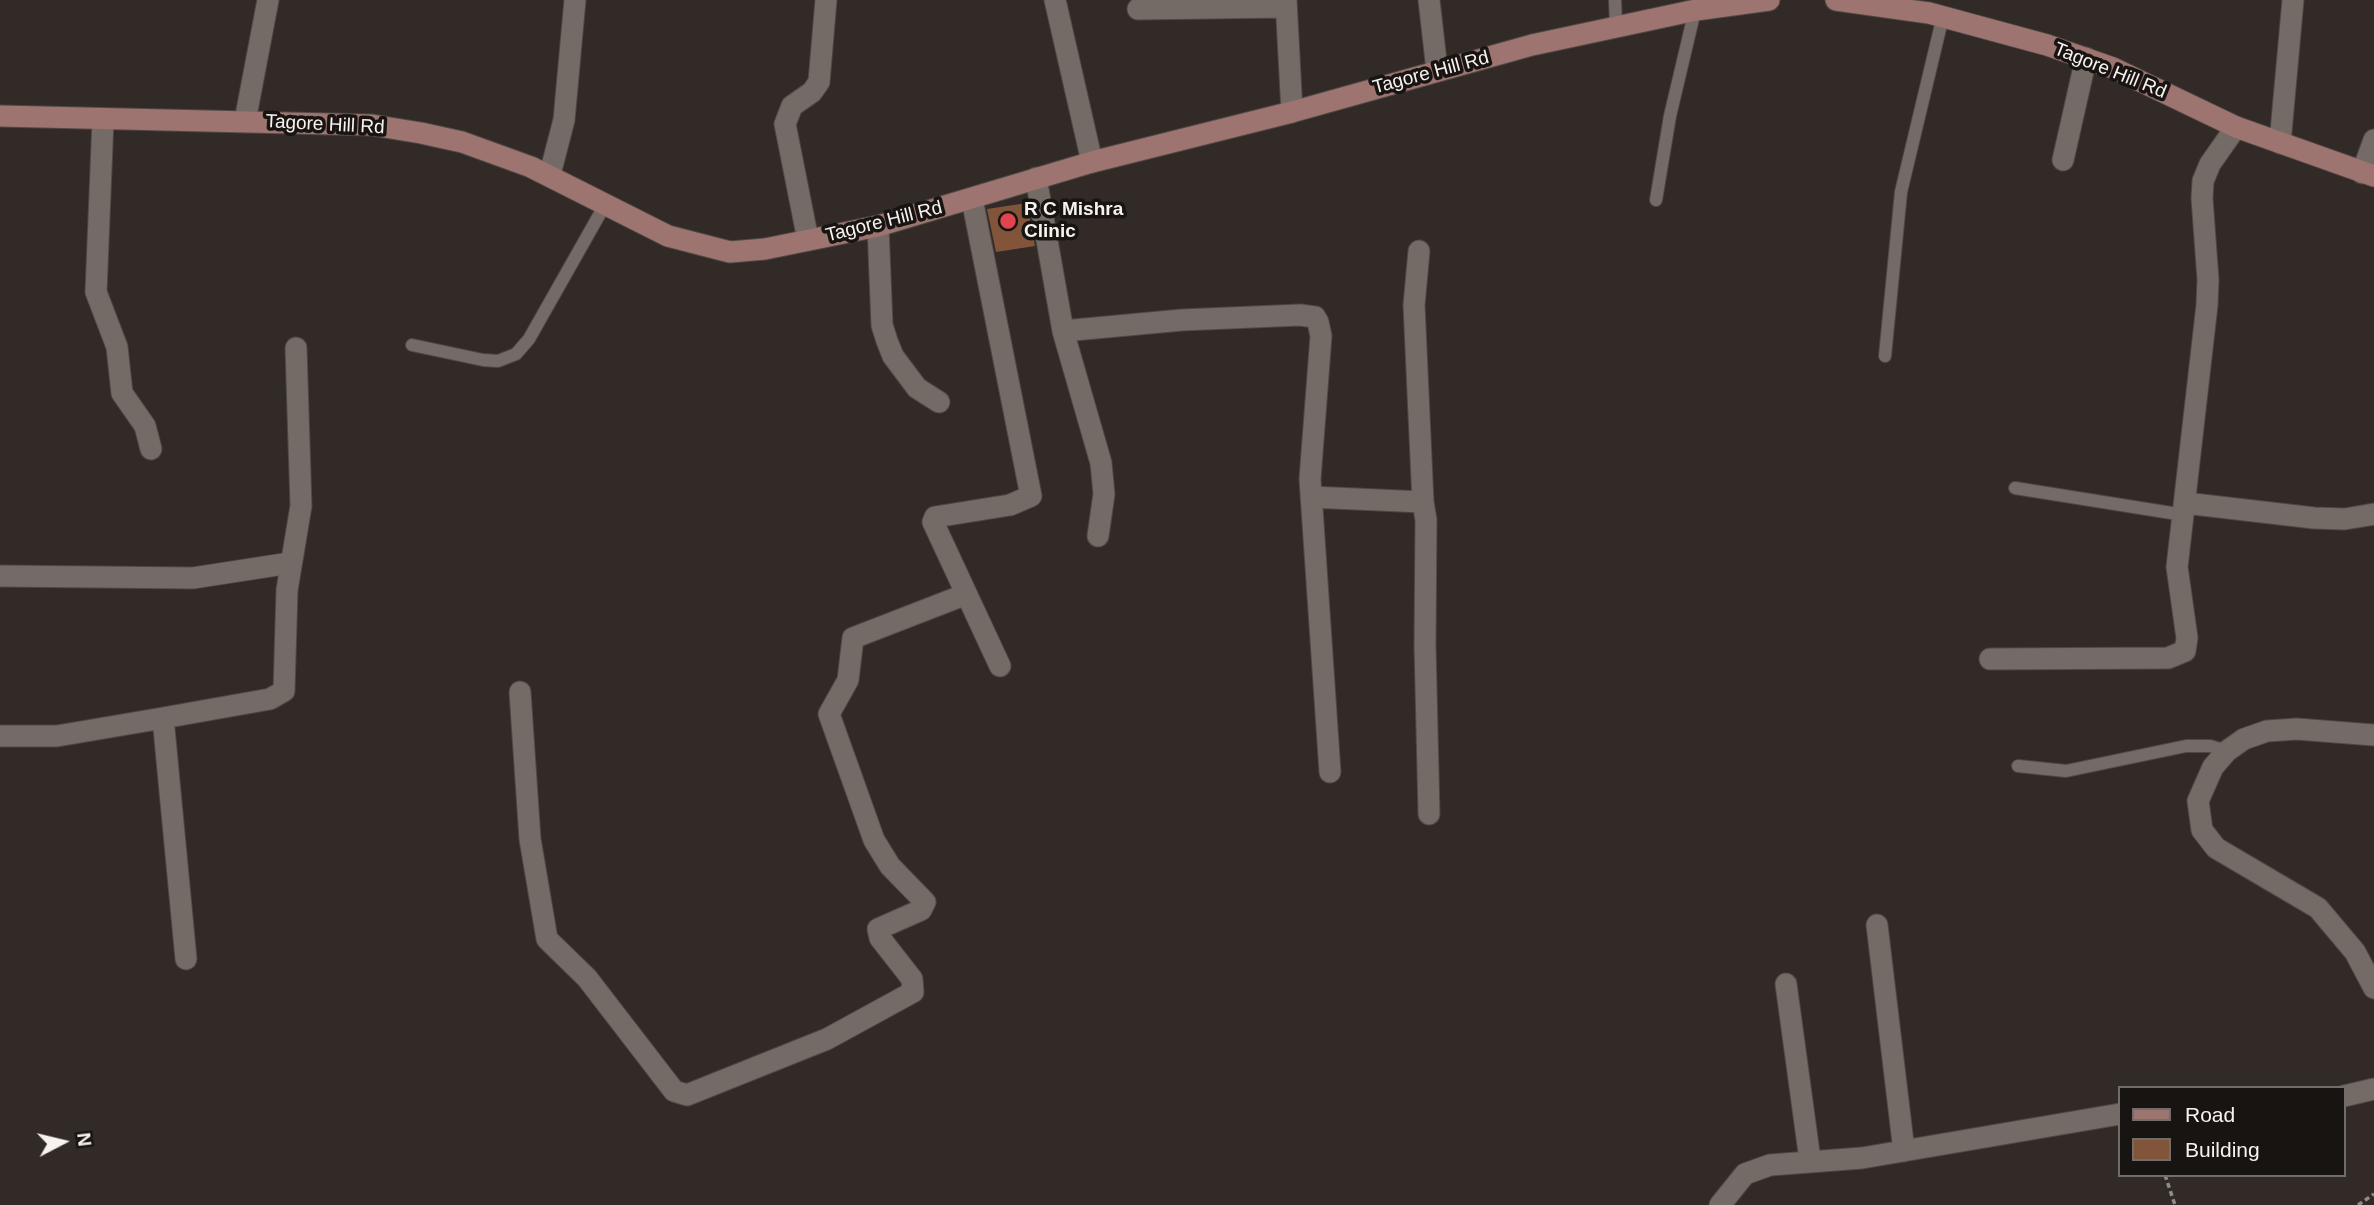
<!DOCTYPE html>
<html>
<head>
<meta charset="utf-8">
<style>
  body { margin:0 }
  #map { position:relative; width:2374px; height:1205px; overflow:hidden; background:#322a26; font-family:Arial,sans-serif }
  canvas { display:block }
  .legend { position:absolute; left:2118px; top:1086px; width:228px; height:91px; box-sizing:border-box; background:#171412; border:2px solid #716d6a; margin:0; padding:9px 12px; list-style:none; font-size:21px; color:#f7f2ef }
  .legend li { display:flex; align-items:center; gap:14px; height:35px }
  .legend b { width:35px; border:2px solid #716d6a }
  .north { position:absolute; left:28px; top:1107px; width:70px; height:70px; -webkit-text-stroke:5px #171412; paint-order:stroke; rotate:83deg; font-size:19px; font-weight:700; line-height:28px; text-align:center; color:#f7f2ef }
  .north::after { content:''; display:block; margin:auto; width:24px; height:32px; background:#f7f2ef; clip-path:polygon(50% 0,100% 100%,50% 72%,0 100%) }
</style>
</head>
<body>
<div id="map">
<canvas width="2374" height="1205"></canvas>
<ul class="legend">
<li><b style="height:9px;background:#9d746f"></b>Road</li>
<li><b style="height:19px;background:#82553b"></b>Building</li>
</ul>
<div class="north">N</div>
</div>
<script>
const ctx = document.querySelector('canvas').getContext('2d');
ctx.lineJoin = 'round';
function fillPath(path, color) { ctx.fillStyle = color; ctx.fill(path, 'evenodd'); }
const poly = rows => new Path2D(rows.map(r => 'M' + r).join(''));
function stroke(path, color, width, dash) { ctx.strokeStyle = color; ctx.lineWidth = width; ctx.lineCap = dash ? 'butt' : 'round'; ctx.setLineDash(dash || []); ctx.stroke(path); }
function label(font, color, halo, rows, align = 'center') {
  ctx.font = font + ' Arial,sans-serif'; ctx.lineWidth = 7; ctx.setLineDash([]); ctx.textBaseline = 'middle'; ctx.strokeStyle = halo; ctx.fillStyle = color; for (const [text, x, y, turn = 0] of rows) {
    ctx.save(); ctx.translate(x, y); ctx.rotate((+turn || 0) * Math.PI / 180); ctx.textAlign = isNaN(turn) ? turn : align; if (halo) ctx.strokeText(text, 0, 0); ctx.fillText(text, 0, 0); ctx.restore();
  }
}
fillPath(poly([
  [1027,203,1035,246,996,252,987,209]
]), '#82553b');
const lane = poly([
  [1615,0,1616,26],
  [1656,200,1670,116,1696,6],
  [412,345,483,360,498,361,516,354,529,339,606,203],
  [1885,356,1901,192,1943,16],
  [2015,488,2184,515],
  [2018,766,2066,771,2186,746,2210,746,2227,751]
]);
const street = poly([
  [1055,0,1092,162],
  [1286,0,1292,112],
  [1429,0,1437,70],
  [1138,9,1286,7],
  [103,120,96,292,117,347,122,393,145,426,151,449],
  [245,121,268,0],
  [2280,143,2293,0],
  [2063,160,2086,58],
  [2362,173,2374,140],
  [550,174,564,120,575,0],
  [1036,178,1063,331,1101,463,1104,494,1098,536],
  [972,199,1031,496,1010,505,935,517,933,522,1000,666],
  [878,226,882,325,887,341,893,356,917,388,939,402],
  [808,240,785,124,792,106,812,92,819,82,826,0],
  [1419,251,1414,305,1423,502],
  [1063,331,1182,320,1300,315,1315,317,1318,322,1321,336,1310,479,1330,772],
  [1311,497,1423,502,1426,520,1425,645,1429,814],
  [2185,503,2314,518,2345,519,2374,514],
  [0,576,193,578,290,563],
  [1990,659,2168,658,2185,651,2187,638,2177,567,2207,305,2208,280,2202,198,2203,181,2210,164,2236,127],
  [520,692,530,839,547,939,587,978,674,1091,687,1095,827,1039,913,992,912,979,880,938,878,929,921,910,925,902,890,866,874,840,829,714,848,680,853,638,964,595],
  [163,718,270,699,284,691,287,590,301,506,296,348],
  [2374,735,2297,729,2267,731,2244,739,2227,751,2213,767,2198,801,2202,830,2216,848,2318,908,2355,952,2374,988],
  [0,736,57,736,163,718,186,959],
  [1877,925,1904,1151],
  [1786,984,1810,1160],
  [2344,1096,2374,1089],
  [1720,1205,1745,1174,1770,1165,1862,1158,2120,1114]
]);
const secondary = poly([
  [1836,0,1929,13,2047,45,2113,68,2236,127,2374,176],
  [0,116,372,125,421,133,462,142,531,167,668,236,730,252,765,249,878,226,1092,162,1292,112,1532,45,1696,10,1769,0]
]);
stroke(lane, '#4f4945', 14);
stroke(street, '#4f4945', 23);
stroke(secondary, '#4f4945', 23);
stroke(poly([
  [2165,1175,2175,1205],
  [2358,1205,2374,1194]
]), '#918b87', 3.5, [5, 3.5]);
stroke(lane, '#756b66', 12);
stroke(street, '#756b66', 21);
stroke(secondary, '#9d746f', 21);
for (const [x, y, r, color] of [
  [1008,221,9,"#e0444e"]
]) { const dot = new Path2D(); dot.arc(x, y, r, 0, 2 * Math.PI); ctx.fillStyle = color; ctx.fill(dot); stroke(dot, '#171412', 2.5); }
label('19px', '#f7f2ef', '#171412', [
  ["Tagore Hill Rd",2110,71,22],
  ["Tagore Hill Rd",1431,73,-15],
  ["Tagore Hill Rd",325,125,3],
  ["Tagore Hill Rd",884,222,-14]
]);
label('bold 19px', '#f7f2ef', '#171412', [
  ["R C Mishra",1024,210],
  ["Clinic",1024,232]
], 'left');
</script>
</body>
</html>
